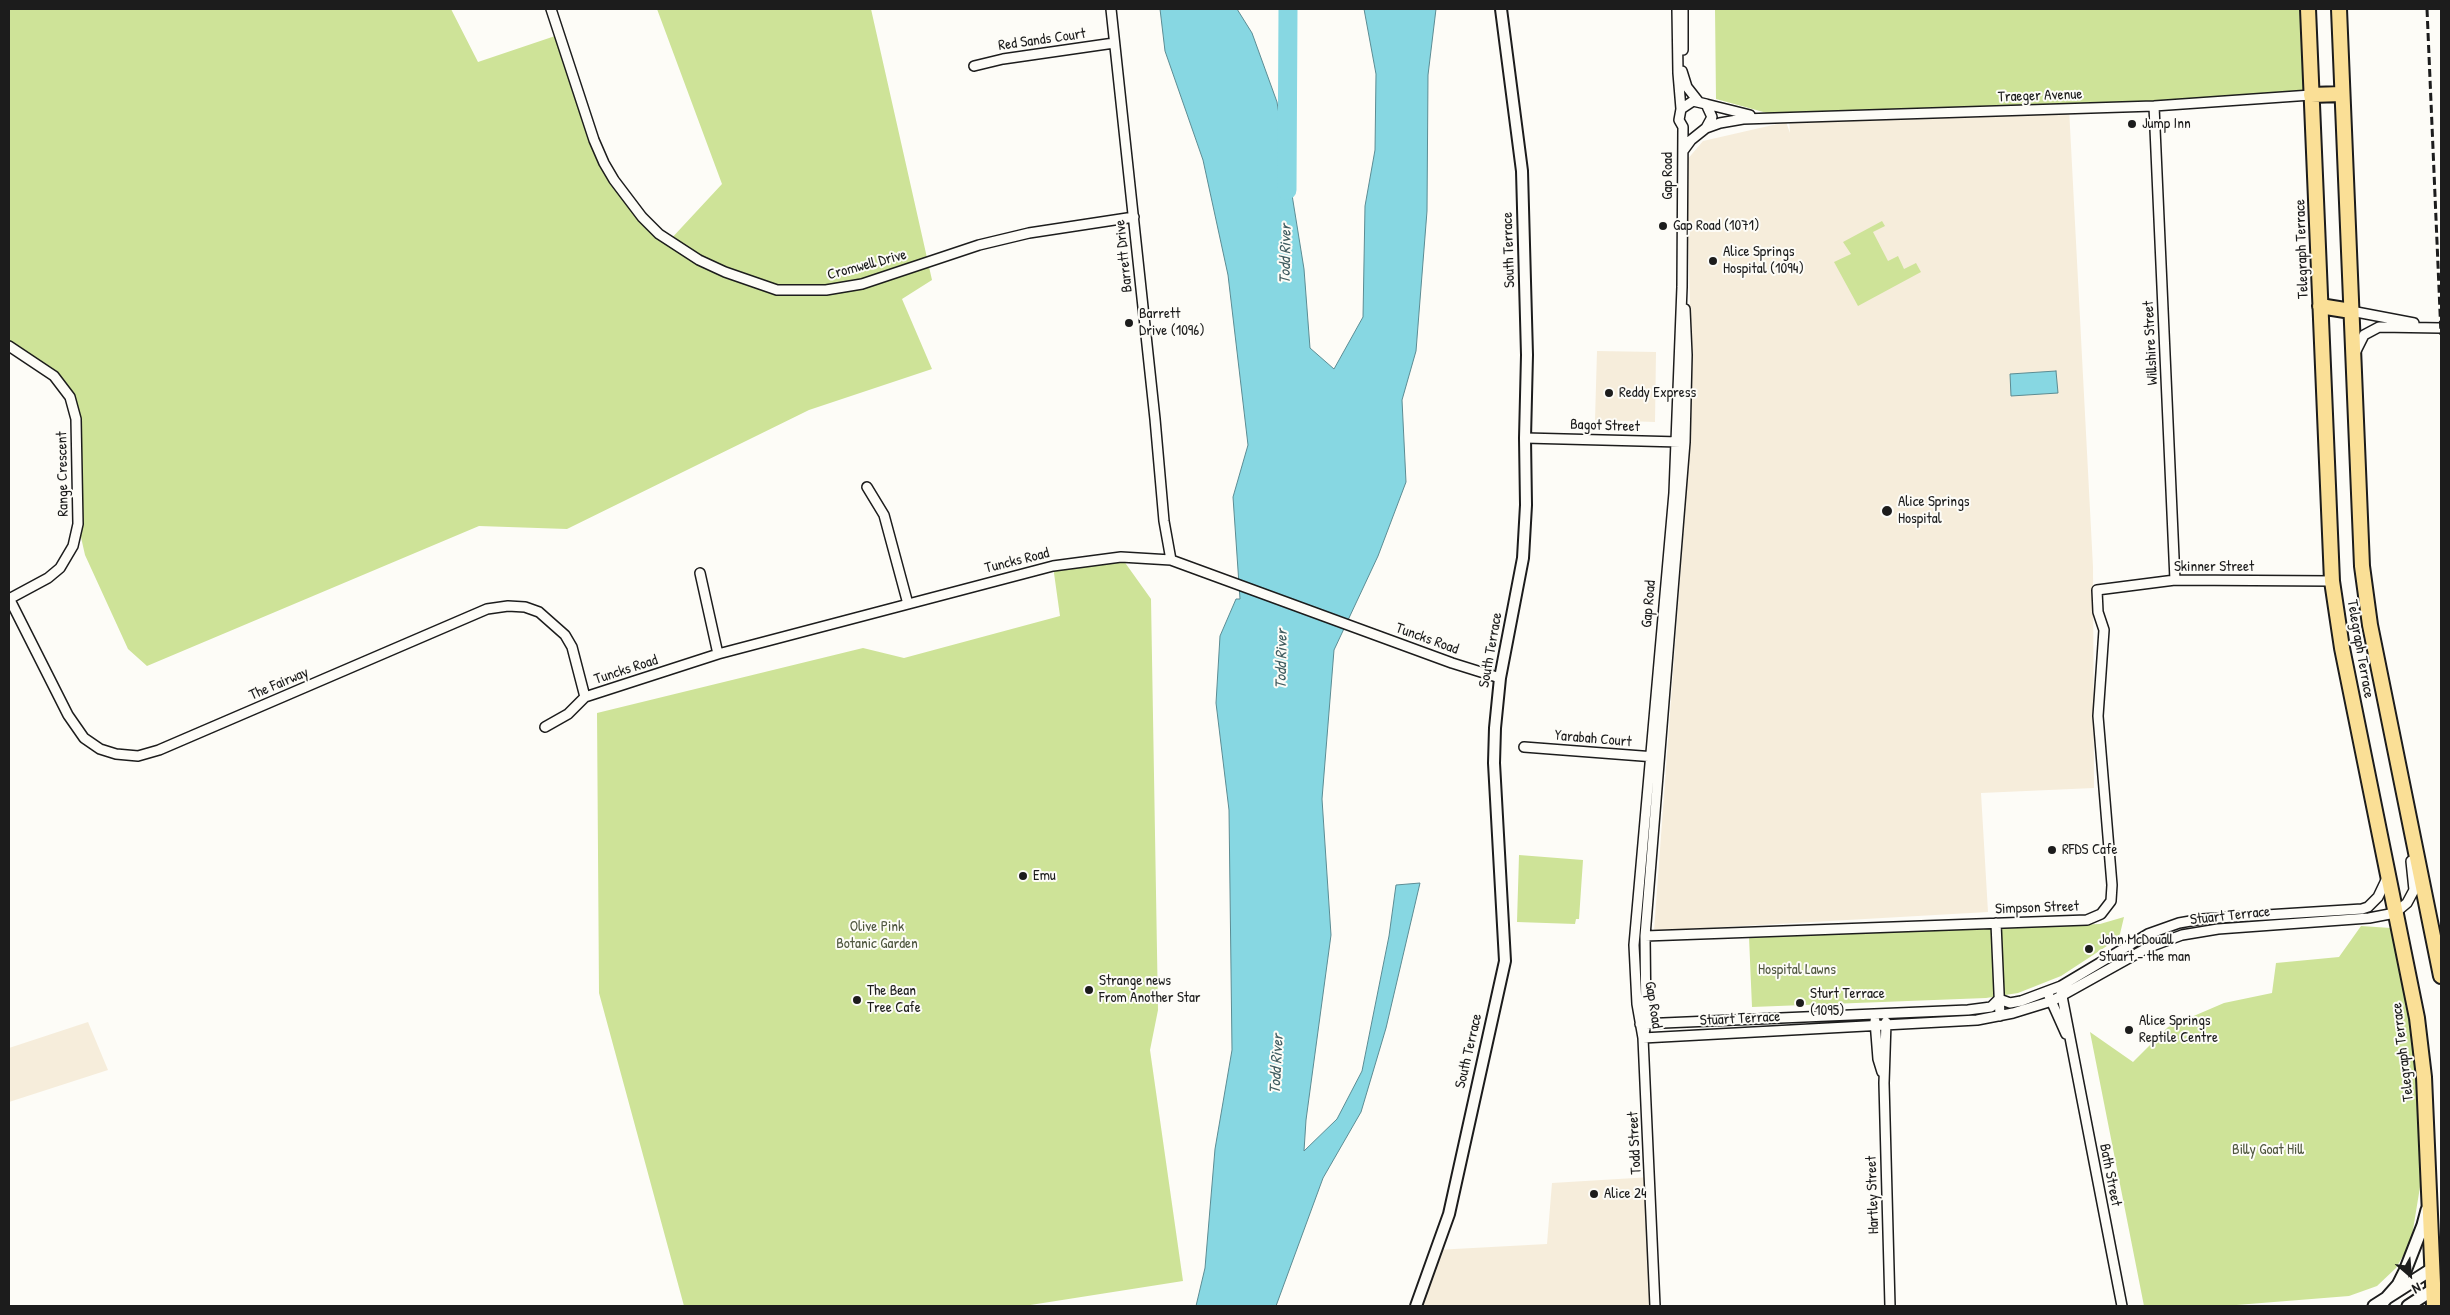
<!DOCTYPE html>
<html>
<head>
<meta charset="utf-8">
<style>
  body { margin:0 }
  #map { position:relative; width:2450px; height:1315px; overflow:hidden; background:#fdfcf7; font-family:"Patrick Hand",sans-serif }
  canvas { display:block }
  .frame { position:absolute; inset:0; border:10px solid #1c1c1c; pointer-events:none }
  .north { position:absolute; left:2385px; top:1250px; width:50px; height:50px; -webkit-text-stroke:4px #fdfcf7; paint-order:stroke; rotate:153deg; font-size:14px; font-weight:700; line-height:20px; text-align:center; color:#1c1c1c }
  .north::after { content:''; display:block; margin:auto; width:18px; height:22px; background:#1c1c1c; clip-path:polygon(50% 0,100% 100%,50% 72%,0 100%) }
</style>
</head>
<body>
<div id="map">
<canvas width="2450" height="1315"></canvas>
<div class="frame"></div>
<div class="north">N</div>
</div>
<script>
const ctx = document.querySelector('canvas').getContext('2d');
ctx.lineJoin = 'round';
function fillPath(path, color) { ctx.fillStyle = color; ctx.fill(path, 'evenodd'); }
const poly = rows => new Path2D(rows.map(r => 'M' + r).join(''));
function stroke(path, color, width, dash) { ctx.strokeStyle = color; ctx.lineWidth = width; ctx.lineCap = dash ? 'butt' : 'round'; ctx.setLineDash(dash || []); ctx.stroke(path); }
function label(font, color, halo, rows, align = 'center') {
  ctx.font = font + ' "Patrick Hand",sans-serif'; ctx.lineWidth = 4; ctx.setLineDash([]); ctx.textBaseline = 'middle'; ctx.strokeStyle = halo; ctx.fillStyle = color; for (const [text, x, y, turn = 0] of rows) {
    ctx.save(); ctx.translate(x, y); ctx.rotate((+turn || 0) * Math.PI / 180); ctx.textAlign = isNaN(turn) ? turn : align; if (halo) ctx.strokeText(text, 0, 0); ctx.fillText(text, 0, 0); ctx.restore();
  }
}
fillPath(poly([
  [2069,108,2093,567,2094,788,1981,793,1988,912,1654,931,1689,455,1691,341,1686,161,1703,141,1786,122,1790,133,1789,119],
  [1597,351,1656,352,1655,422,1595,420],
  [88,1022,108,1070,9,1102,9,1048],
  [1651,1177,1655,1306,1422,1306,1423,1287,1436,1250,1547,1244,1552,1183]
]), '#f6eddb');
fillPath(poly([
  [9,9,451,9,478,62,561,34,587,119,614,180,669,241,722,184,657,9,871,9,932,280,902,299,932,369,809,410,567,529,479,526,147,666,128,649,85,555,78,524,76,419,60,382,9,346],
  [1715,9,2308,9,2311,95,1789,119,1716,99],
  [1882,221,1885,226,1873,232,1888,261,1898,256,1904,269,1916,263,1921,272,1858,306,1834,262,1851,254,1843,242],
  [1121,557,1151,599,1158,1010,1150,1050,1183,1281,1024,1306,684,1306,599,993,597,713,863,648,904,658,1060,616,1053,566],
  [1519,855,1583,860,1579,919,1576,919,1575,924,1517,922],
  [2124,917,2120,934,2113,942,2061,976,2018,993,1986,998,1752,1007,1749,937,2100,924],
  [2361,926,2391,928,2411,995,2420,1059,2420,1187,2411,1242,2396,1268,2377,1286,2349,1296,2224,1306,2144,1306,2090,1032,2133,1062,2168,1027,2224,1003,2272,993,2276,963,2339,957]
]), '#cee398');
const water = poly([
  [1160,9,1237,9,1252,33,1277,102,1304,269,1310,348,1334,369,1363,317,1365,206,1375,150,1376,74,1364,9,1436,9,1428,75,1427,211,1416,351,1402,400,1406,482,1378,556,1334,650,1322,799,1331,935,1306,1120,1304,1151,1337,1119,1362,1071,1389,936,1396,885,1420,883,1386,1028,1361,1112,1323,1178,1276,1306,1196,1306,1205,1268,1215,1149,1232,1050,1229,810,1216,703,1220,636,1236,599,1240,599,1233,497,1248,445,1228,275,1203,160,1165,51,1160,9],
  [2056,371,2058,393,2011,396,2010,374,2056,371]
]);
fillPath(water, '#87d7e2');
stroke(water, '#5c8c93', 1);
stroke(poly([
  [1287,190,1288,9]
]), '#87d7e2', 19);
const minor = poly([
  [551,9,594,140,604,163,614,180,642,217,659,234,699,260,725,272,777,290,826,290,862,284,979,245,1029,233,1134,217],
  [1111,9,1155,419,1164,521,1171,560],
  [1683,50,1683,9],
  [974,66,1003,59,1114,43],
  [1682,71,1687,87,1698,101],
  [1706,104,1750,115],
  [2154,106,2175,580],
  [1681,109,1693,101,1706,104,1712,117,1706,128],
  [1683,151,1691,140,1706,128,1720,123,1743,119,2154,106,2311,95],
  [2351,311,2414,323],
  [9,346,54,376,70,397,76,419,78,524,73,546,60,568,48,578,9,599],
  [2356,351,2364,335,2379,327,2441,328],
  [1525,438,1680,442],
  [867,487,884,515,908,604],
  [700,573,718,654],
  [9,598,68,715,84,738,100,749,116,754,138,756,159,750,487,609,508,606,525,607,539,612,565,635,572,647,585,697],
  [545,727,568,714,585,697,718,654,1053,566,1121,557,1171,560,1452,663,1500,678],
  [1524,747,1655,757],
  [1996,923,2000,1016],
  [1645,936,2087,920,2101,914,2111,901,2112,885,2098,716,2104,630,2098,612,2097,590,2175,580,2332,581],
  [2061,991,2122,1306],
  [2049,996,2066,1034],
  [1875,1021,1878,1059,1882,1072],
  [1886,1022,1884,1083,1890,1306],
  [1640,1024,1968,1010,1991,1007,1999,999,2010,1003,2021,1001,2061,986,2148,934,2179,923,2202,919,2362,909,2368,907,2378,897,2388,876],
  [1643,1038,1637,1004,1634,945,1674,493,1682,287,1683,127,1679,120,1681,109,1678,73,1677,9],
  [1643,1038,1977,1020,2013,1013,2052,1001,2147,948,2182,935,2218,929,2369,918,2395,913,2407,903,2414,890,2411,861],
  [1655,1306,1643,1038,1646,1024,1645,936,1685,442,1687,355,1685,309]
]);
const tertiary = poly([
  [1416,1306,1449,1214,1505,961,1494,763,1495,728,1500,678,1523,558,1526,505,1525,438,1527,355,1522,171,1501,9]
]);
const secondary = poly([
  [2383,1302,2398,1285,2405,1271,2423,1225,2427,1210],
  [2374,1306,2432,1269],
  [2408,1306,2434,1289]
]);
const trunk = poly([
  [2308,9,2332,581,2342,648,2417,1018,2424,1077,2434,1306],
  [2339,9,2362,566,2370,625,2441,976],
  [2311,95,2342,94],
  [2320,306,2351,311]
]);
stroke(minor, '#1c1c1c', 12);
stroke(tertiary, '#1c1c1c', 14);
stroke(secondary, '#1c1c1c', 15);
stroke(trunk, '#1c1c1c', 18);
stroke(minor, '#fdfcf7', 9);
stroke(tertiary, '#fdfcf7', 10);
stroke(secondary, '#fdfcf7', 11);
stroke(trunk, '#fadf96', 14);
stroke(poly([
  [2427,9,2441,335]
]), '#1c1c1c', 3, [8, 4]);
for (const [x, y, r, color] of [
  [2132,124,5,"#1c1c1c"],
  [1663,226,5,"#1c1c1c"],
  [1713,261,5,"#1c1c1c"],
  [1129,323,5,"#1c1c1c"],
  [1609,393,5,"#1c1c1c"],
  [1887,511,6,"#1c1c1c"],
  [2052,850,5,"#1c1c1c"],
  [1023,876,5,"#1c1c1c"],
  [2089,949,5,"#1c1c1c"],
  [1089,990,5,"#1c1c1c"],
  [857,1000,5,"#1c1c1c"],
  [1800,1003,5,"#1c1c1c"],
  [2129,1030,5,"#1c1c1c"],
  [1594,1194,5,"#1c1c1c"]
]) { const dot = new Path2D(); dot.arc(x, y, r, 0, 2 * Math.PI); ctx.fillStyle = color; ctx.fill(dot); stroke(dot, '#fdfcf7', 2); }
label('15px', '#1c1c1c', '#fdfcf7', [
  ["Red Sands Court",1042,40,-8],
  ["Traeger Avenue",2040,96,-2],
  ["Gap Road",1668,176,-90],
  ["Telegraph Terrace",2302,249,-92],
  ["South Terrace",1509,250,-92],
  ["Barrett Drive",1124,256,-96],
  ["Cromwell Drive",867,265,-15],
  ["Willshire Street",2151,343,-93],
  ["Bagot Street",1605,426,2],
  ["Range Crescent",63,474,-91],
  ["Tuncks Road",1017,561,-14],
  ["Skinner Street",2214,567],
  ["Gap Road",1649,604,-85],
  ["Tuncks Road",1427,639,20],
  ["Telegraph Terrace",2360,649,80],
  ["South Terrace",1491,650,-80],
  ["Tuncks Road",626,670,-18],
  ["The Fairway",279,684,-23],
  ["Yarabah Court",1593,739,5],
  ["Simpson Street",2037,908,-2],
  ["Stuart Terrace",2230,916,-6],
  ["Gap Road",1653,1005,81],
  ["Stuart Terrace",1740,1019,-3],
  ["South Terrace",1469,1051,-77],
  ["Telegraph Terrace",2403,1052,-97],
  ["Todd Street",1635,1143,-93],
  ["Bath Street",2110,1175,79],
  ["Hartley Street",1873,1195,-92]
]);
label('15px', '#1c1c1c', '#fdfcf7', [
  ["Jump Inn",2142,124],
  ["Gap Road (1071)",1673,226],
  ["Alice Springs",1723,252],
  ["Hospital (1094)",1723,269],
  ["Barrett",1139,314],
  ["Drive (1096)",1139,331],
  ["Reddy Express",1619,393],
  ["Alice Springs",1898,502],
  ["Hospital",1898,519],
  ["RFDS Cafe",2062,850],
  ["Emu",1033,876],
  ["John McDouall",2099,940],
  ["Stuart - the man",2099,957],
  ["Strange news",1099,981],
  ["From Another Star",1099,998],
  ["The Bean",867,991],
  ["Tree Cafe",867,1008],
  ["Sturt Terrace",1810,994],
  ["(1095)",1810,1011],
  ["Alice Springs",2139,1021],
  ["Reptile Centre",2139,1038],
  ["Alice 24",1604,1194]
], 'left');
label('15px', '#515841', '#fdfcf7', [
  ["Olive Pink",877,927],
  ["Botanic Garden",877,944],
  ["Hospital Lawns",1797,970],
  ["Billy Goat Hill",2268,1150]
]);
label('italic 16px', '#415d61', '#fdfcf7', [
  ["Todd River",1286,254,-89],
  ["Todd River",1282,659,-89],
  ["Todd River",1277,1064,-87]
]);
</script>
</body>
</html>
